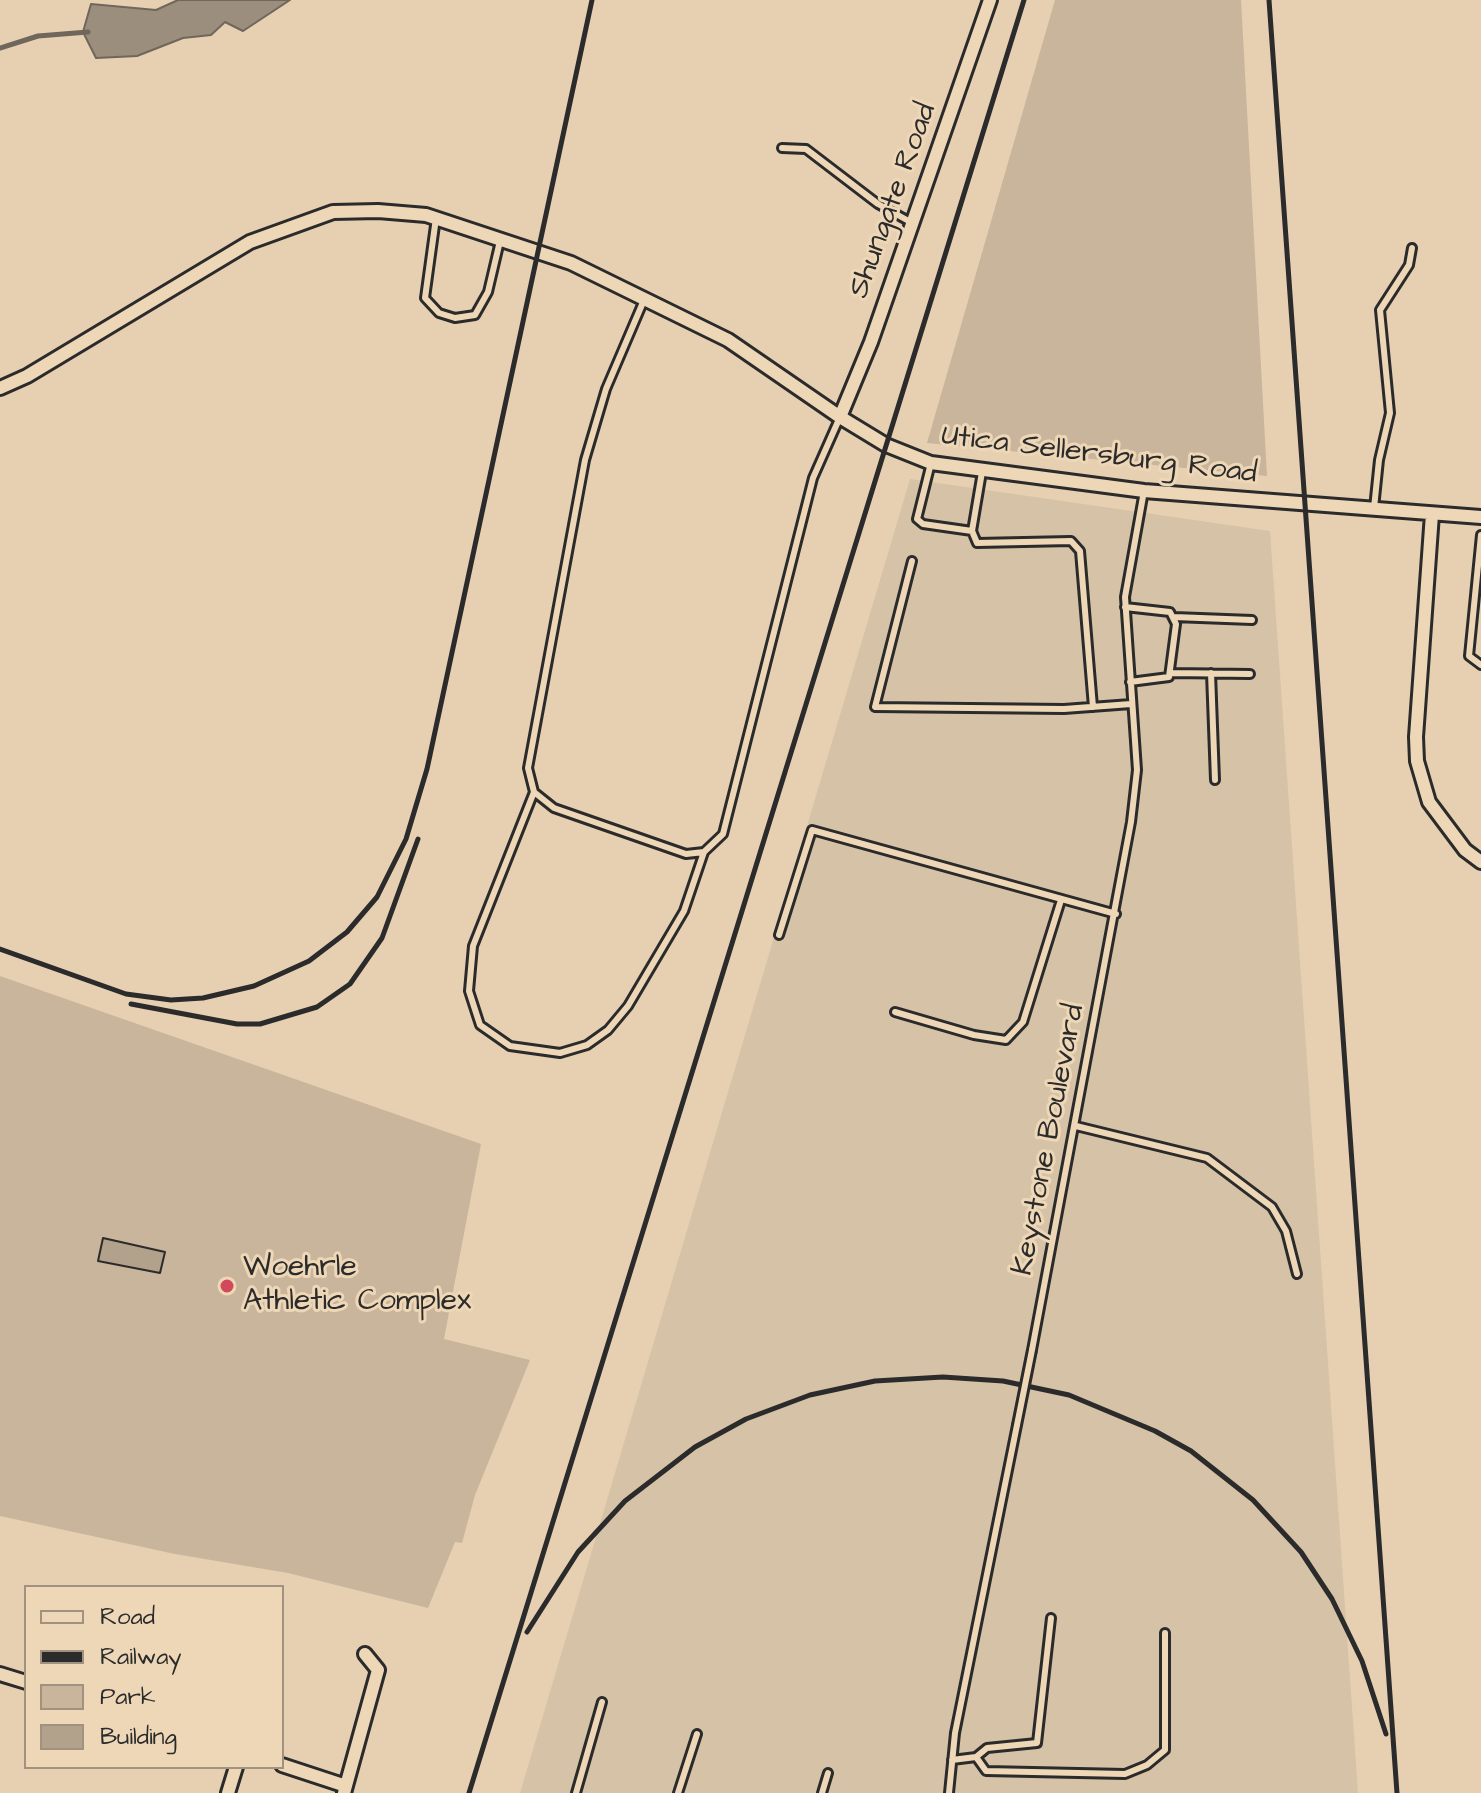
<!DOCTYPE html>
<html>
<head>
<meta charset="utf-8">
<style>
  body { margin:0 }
  #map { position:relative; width:1481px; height:1793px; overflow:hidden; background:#e6d0b1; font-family:"Architects Daughter",sans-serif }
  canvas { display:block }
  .legend { position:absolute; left:24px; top:1585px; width:260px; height:184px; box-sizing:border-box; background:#eed7b7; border:2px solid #a0927f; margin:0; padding:10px 14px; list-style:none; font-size:24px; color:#2b2b2b }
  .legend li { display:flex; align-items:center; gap:16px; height:40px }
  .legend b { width:40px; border:2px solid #a0927f }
</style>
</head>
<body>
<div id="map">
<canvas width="1481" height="1793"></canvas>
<ul class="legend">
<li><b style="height:10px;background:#eed7b7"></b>Road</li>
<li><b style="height:10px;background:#2b2b2b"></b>Railway</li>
<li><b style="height:22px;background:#c8b59c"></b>Park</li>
<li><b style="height:22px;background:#b2a28c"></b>Building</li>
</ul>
</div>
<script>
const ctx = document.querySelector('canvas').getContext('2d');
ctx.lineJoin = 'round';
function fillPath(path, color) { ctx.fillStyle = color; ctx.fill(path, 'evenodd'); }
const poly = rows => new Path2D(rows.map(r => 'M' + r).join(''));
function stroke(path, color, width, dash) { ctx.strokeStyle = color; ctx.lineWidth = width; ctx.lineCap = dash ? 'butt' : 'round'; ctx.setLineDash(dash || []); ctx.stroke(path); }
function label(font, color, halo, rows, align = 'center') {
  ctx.font = font + ' "Architects Daughter",sans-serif'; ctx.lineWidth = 6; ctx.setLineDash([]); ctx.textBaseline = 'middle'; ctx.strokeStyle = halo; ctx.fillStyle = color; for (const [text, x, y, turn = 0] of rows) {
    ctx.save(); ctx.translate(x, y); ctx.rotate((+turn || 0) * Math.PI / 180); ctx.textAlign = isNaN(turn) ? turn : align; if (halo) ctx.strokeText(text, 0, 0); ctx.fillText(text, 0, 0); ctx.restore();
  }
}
fillPath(poly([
  [910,479,1270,531,1358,1793,520,1793]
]), '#d6c2a6');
fillPath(poly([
  [1055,0,1241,0,1267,476,927,443],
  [0,976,481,1144,444,1339,530,1360,475,1495,462,1543,455,1542,428,1608,288,1573,175,1554,0,1516]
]), '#c8b59c');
const water = poly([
  [178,0,290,0,243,31,225,22,211,35,183,38,137,56,96,58,83,32,91,4,156,10,178,0]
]);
fillPath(water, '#9c8e7c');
stroke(water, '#6f665c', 2);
stroke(poly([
  [0,48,38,36,88,32]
]), '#6f665c', 5);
const building = poly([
  [103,1238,165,1252,160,1273,98,1261,103,1238]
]);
fillPath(building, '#b2a28c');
stroke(building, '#2b2b2b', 2);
const service = poly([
  [782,148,806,149,878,204,914,224],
  [436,218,425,298,439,313,455,318,475,315,488,292,500,241],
  [644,300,606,389,585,460,528,768,534,792,554,808,686,854,704,852,723,834,813,478,840,417],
  [931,463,917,519,923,524,972,531],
  [982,472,972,531,977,543,1071,541,1080,551,1093,707],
  [1374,508,1379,460,1390,413,1380,310,1409,265,1412,248],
  [1481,535,1469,656,1481,665],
  [912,561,875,707,1064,709,1131,704],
  [1125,607,1170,612,1176,624,1169,677,1130,682],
  [1174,617,1252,620],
  [1171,673,1250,674],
  [1211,673,1215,780],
  [534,792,473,946,469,991,480,1025,510,1046,560,1053,587,1045,608,1030,628,1006,684,911,704,852],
  [779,935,812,830,1116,914],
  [895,1012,974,1035,1006,1040,1023,1022,1061,900],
  [1076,1126,1207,1158,1272,1207,1286,1231,1297,1274],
  [1032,1350,1131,822,1137,770,1125,597,1144,491],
  [976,1757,987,1748,1037,1743,1051,1618],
  [952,1760,976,1757,986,1771,1125,1774,1147,1765,1165,1750,1165,1633],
  [576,1793,602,1702],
  [678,1793,697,1734],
  [822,1793,828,1773],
  [949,1793,955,1733,1017,1425]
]);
const minor = poly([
  [0,388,27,376,250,242,333,212,378,211,426,215,571,263,728,340,840,417,886,445,931,463,1144,491,1481,517],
  [840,417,871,342,990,0],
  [1432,514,1416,737,1417,761,1429,802,1465,850,1481,862],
  [0,1674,26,1682],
  [282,1765,346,1786],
  [228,1793,236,1767],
  [344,1793,378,1670,365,1654]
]);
stroke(service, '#2b2b2b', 12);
stroke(minor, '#2b2b2b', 18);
stroke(service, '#eed7b7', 6);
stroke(minor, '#eed7b7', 12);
stroke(poly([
  [1269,0,1397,1793],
  [0,949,126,994,171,1000,203,998,254,986,309,961,347,932,377,897,406,839,427,769,592,0],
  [131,1004,237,1024,260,1024,317,1007,350,984,382,938,418,839],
  [527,1632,578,1552,625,1501,695,1447,746,1419,810,1395,875,1381,943,1377,1003,1381,1069,1395,1155,1431,1191,1451,1253,1500,1301,1552,1332,1599,1362,1661,1386,1734],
  [469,1793,1024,0]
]), '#2b2b2b', 5);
const serviceBridge = poly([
  [1017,1425,1032,1350]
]);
stroke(serviceBridge, '#2b2b2b', 12, []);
stroke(serviceBridge, '#eed7b7', 6);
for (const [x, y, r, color] of [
  [227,1286,8,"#d1495b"]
]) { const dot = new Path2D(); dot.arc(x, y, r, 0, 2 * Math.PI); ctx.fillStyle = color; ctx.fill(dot); stroke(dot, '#eed7b7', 3); }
label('30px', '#2b2b2b', '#eed7b7', [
  ["Shungate Road",894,201,-70],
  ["Utica Sellersburg Road",1099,456,7],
  ["Keystone Boulevard",1050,1140,-79]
]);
label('30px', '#2b2b2b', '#eed7b7', [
  ["Woehrle",243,1269],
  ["Athletic Complex",243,1303]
], 'left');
</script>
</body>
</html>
